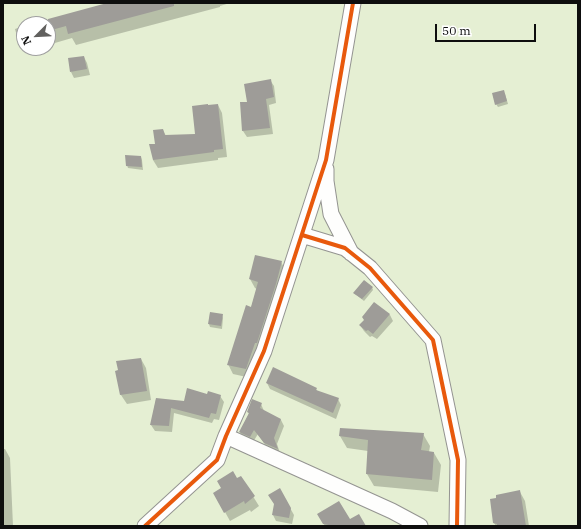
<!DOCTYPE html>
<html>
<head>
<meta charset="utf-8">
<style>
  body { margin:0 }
  #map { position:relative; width:581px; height:529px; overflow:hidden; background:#faf9f2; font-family:"IBM Plex Serif",serif }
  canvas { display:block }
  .frame { position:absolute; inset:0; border:4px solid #0e0e0e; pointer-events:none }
  .north { position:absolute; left:16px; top:16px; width:40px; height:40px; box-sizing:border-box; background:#fff; border:1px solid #9f9f9f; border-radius:50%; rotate:246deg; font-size:11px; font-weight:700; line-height:16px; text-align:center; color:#0e0e0e }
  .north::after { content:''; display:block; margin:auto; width:14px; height:18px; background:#61605e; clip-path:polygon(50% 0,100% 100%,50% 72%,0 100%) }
  .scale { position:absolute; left:435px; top:24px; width:101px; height:18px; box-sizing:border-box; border:2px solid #0e0e0e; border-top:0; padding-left:5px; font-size:12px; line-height:14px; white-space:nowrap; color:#0e0e0e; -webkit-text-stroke:3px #fff; paint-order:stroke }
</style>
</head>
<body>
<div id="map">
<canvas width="581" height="529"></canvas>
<div class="frame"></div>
<div class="north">N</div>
<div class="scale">50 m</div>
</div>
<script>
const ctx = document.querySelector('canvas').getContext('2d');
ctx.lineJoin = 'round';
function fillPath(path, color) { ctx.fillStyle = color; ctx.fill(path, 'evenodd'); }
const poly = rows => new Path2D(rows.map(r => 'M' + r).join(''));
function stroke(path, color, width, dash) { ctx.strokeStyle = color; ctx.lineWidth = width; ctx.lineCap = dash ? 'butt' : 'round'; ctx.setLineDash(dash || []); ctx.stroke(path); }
fillPath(poly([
  [3,3,578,3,578,526,3,526],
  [24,24,48,24,48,48,24,48]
]), '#e5efd3');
fillPath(poly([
  [110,3,230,3,220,6,220,7,76,45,72,38,48,45,48,24,33,24],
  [24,26,24,48,36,48,24,51,18,40,15,29],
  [84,57,87,63,90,75,74,78,71,72],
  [270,80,274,86,276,103,269,105,273,134,247,137,243,131,249,103],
  [505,94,508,104,498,107,496,104],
  [218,105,222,113,227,157,218,158,218,160,158,168,153,160,156,145,163,130,166,136,197,135],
  [141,157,142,160,143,170,128,168,127,165],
  [281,262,286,271,251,378,233,374,228,364,251,308,257,289,255,288,250,279],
  [372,287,373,290,364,301,354,293],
  [374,303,390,315,393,321,377,339,372,336,370,337,364,331,360,325,365,320],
  [210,313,222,315,223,318,222,329,210,327,209,324],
  [141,359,146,368,151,400,127,404,121,395,116,372],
  [267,383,316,389,318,392,338,399,341,405,336,419,270,389],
  [207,395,220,396,224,402,219,420,214,419,212,423,174,413,172,432,155,431,151,425,156,399,185,402],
  [261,404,264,411,281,420,284,426,277,444,280,453,268,449,258,434,253,442,243,438,240,432,249,414,248,412],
  [423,434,430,446,429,452,434,453,441,465,438,492,374,486,367,474,368,451,347,448,340,436],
  [3,449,5,449,10,458,13,526,3,526],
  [241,477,259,506,251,512,250,510,230,521,225,512,237,479],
  [280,490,294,515,292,524,276,521,273,515],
  [520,492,525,501,529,526,496,526,494,523],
  [318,514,349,520,365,526,325,526]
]), '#0003');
fillPath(poly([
  [107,3,174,3,174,6,68,34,66,26,48,31,48,19],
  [84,56,87,69,70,72,68,58],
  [271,79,274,97,266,99,270,128,242,131,240,102,247,102,244,84],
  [504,90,507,101,495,105,492,93],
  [208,104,208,105,218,104,223,149,214,150,214,152,153,160,149,144,155,144,153,130,163,129,165,135,195,134,192,106],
  [125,155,141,156,142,167,126,166],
  [255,255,282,261,276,284,257,343,255,343,246,369,227,365,246,305,251,307,258,282,249,279],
  [364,280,373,287,362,299,353,293],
  [374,302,390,314,373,334,368,330,366,331,359,325,364,320,362,317],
  [210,312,223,314,221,326,208,324],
  [141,358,147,391,120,395,115,371,118,370,116,361],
  [273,367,317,388,316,390,339,398,333,413,266,383],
  [187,388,207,394,208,391,221,395,216,414,211,413,209,418,171,408,169,426,150,425,156,398,184,401],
  [252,399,262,403,260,408,281,419,274,438,278,449,264,443,254,430,250,437,239,432,249,413,247,412],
  [340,428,424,433,421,450,434,452,432,480,366,474,368,440,339,436],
  [233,471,237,478,241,476,255,496,245,504,244,501,224,513,213,493,221,488,217,481],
  [280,488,291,508,289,518,272,515,274,504,268,495],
  [520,490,526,526,497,526,497,524,493,523,490,499,496,498,496,495],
  [339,501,350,519,359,514,366,526,334,526,323,524,317,514]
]), '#9e9c98');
const minor = poly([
  [326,169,326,181,331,214,351,253],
  [302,235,345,248,370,268,433,340,458,460,457,526],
  [226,436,392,511,420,526],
  [145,526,217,460,226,436,264,351,326,160,353,3]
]);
stroke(minor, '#949491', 17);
stroke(minor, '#fefefd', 15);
stroke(poly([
  [302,235,345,248,370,268,433,340,458,460,457,526],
  [145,526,217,460,226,436,264,351,326,160,353,3]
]), '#e8590c', 4);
</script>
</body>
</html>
